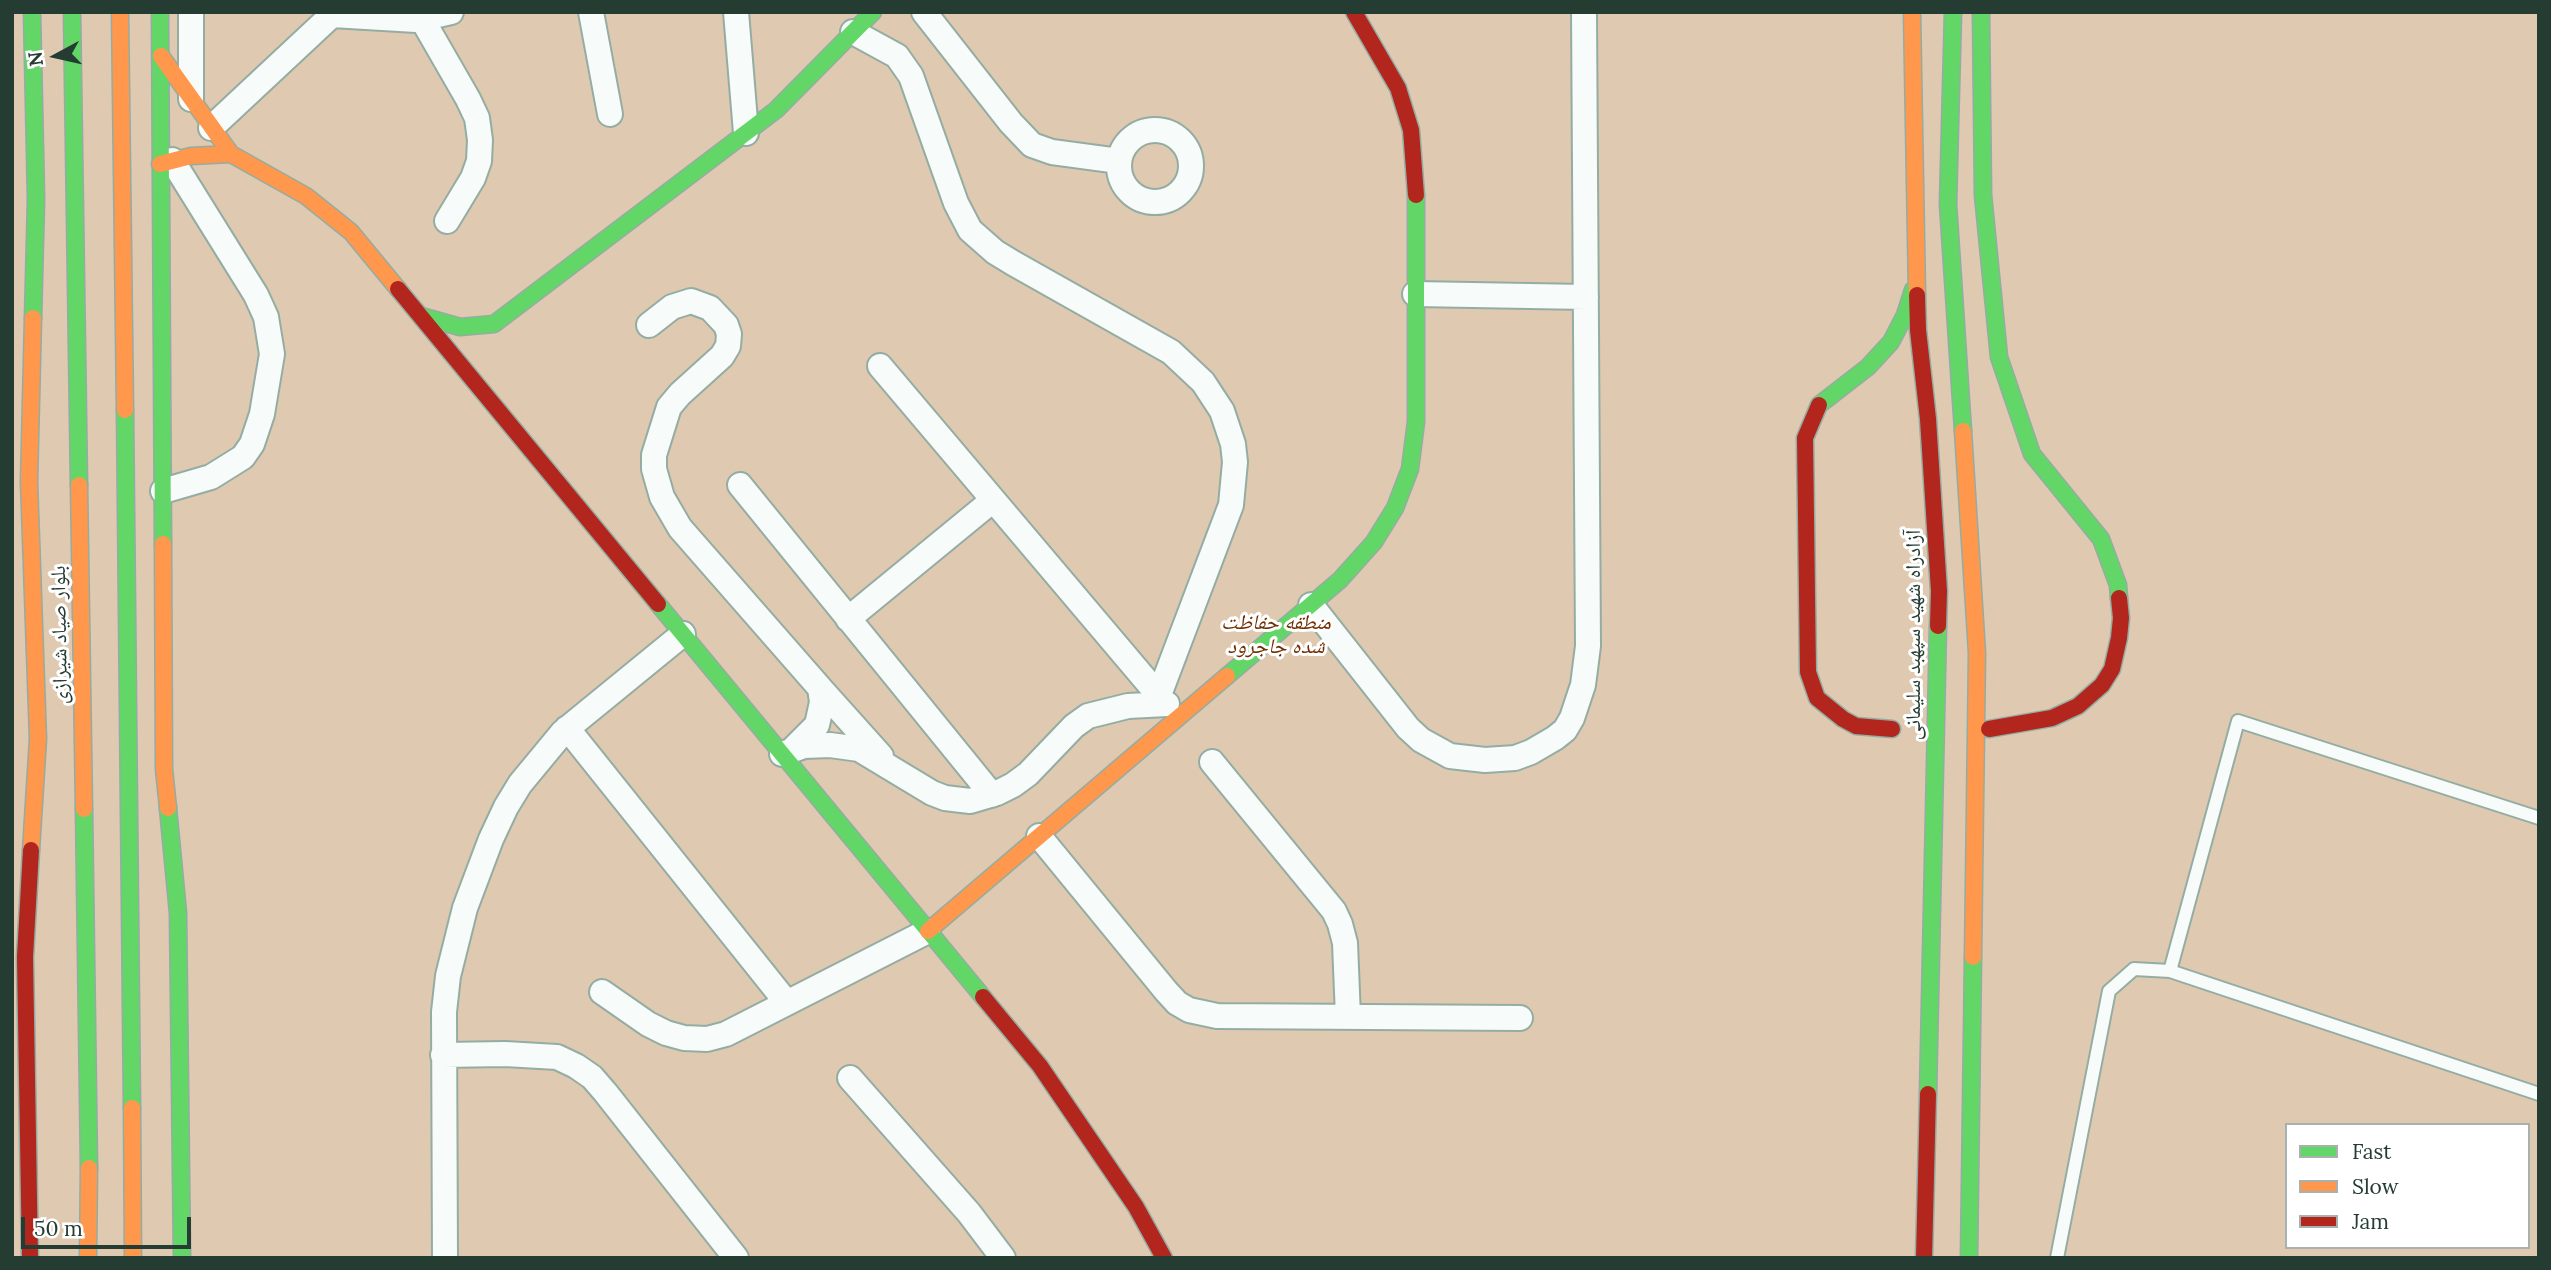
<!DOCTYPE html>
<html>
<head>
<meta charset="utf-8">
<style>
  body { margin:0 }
  #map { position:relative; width:2551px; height:1270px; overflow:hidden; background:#c7e7da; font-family:Lora,serif }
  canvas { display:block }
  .frame { position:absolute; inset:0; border:14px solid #243c32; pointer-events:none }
  .legend { position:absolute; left:2285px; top:1123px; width:245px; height:126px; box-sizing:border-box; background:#fff; border:2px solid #a7b1ad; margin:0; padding:9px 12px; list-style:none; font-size:21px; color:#243c32 }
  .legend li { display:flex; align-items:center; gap:14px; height:35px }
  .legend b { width:35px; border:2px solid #a7b1ad }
  .north { position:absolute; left:21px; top:21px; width:70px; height:70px; -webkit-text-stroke:5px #fff; paint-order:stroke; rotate:262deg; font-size:19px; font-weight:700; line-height:28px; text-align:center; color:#243c32 }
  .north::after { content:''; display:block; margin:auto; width:24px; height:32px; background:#243c32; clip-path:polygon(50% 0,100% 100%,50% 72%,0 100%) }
  .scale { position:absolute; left:21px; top:1217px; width:170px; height:32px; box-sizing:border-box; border:4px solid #243c32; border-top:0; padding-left:9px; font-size:21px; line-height:24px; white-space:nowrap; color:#243c32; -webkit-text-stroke:5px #fff; paint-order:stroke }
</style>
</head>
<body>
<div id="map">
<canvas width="2551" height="1270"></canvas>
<div class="frame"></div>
<ul class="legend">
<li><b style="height:9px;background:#63d668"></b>Fast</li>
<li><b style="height:9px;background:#ff974d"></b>Slow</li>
<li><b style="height:9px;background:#b3261e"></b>Jam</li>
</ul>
<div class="north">N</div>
<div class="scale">50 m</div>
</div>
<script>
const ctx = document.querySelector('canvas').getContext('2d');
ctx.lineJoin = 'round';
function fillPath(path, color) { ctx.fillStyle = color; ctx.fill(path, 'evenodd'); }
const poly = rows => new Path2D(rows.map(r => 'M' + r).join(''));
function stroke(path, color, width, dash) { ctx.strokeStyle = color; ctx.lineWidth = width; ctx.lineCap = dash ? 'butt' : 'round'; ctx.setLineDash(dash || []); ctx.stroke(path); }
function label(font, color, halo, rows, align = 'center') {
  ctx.font = font + ' Lora,"Noto Naskh Arabic",serif'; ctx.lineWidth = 6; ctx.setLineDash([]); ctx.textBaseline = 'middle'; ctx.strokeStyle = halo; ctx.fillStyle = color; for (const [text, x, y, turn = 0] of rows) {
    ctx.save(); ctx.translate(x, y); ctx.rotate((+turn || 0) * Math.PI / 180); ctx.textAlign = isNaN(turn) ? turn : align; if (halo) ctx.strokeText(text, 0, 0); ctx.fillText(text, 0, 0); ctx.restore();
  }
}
fillPath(poly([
  [12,12,2539,12,2539,1258,12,1258],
  [2287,1125,2528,1125,2528,1247,2287,1247]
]), '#e0c9b1');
const lane = poly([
  [2170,971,2238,721,2539,818],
  [2057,1258,2109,991,2134,969,2170,971,2539,1094]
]);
const street = poly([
  [591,12,610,114],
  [736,12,746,133],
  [924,12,1011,123,1032,145,1052,152,1119,161],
  [422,19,468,99,477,118,480,140,479,161,473,178,447,221],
  [853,32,897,56,911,76,956,203,970,230,995,252,1013,263,1171,352,1203,382,1222,411,1233,444,1235,462,1231,505,1159,695],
  [191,99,191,12],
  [211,128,332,15,416,20,451,12],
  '1119 166a36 36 0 1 1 72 0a36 36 0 1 1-72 0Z',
  [1415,294,1586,297],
  [649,325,672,307,691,301,710,308,726,325,729,334,728,346,722,356,680,394,669,407,654,455,654,469,662,497,680,528,820,688],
  [880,366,1166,704],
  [740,485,992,795],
  [163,491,211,477,243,457,252,444,262,414,272,354,266,317,256,295,172,160],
  [1311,605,1408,728,1421,740,1450,756,1485,760,1515,758,1531,752,1555,738,1565,730,1572,718,1583,685,1588,646,1584,12],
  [848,619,993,500],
  [567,728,787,1003],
  [793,749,817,725,822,702,820,688,881,756],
  [782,754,804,746,830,745,859,749,932,793,945,798,970,801,997,793,1013,785,1028,774,1074,726,1088,716,1128,706,1167,704],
  [1212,762,1334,911,1340,924,1345,943,1348,1017],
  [1039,836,1166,991,1177,1003,1189,1010,1217,1016,1520,1018],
  [602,992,648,1024,666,1033,684,1038,707,1039,726,1034,928,931],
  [443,1055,505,1054,557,1057,576,1066,592,1077,605,1092,736,1258],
  [850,1078,969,1213,1003,1258],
  [445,1258,444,1012,448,976,465,908,491,839,506,807,520,784,563,732,683,634]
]);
const fast = poly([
  [32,12,36,199,33,318],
  [72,12,79,485],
  [160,12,163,544],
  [1953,12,1948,204,1963,431],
  [1981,12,1983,195,1999,357,2032,454,2101,539,2118,585,2119,598],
  [421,316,460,327,494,324,776,110,873,12],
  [1819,405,1868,367,1891,342,1905,315,1913,290],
  [125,410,132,1108],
  [658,604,983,997],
  [1227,676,1340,580,1374,542,1395,508,1410,469,1416,422,1416,195],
  [168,808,178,913,182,1258],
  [84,809,89,1168],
  [1928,1094,1938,626],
  [1969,1258,1973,957]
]);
const slow = poly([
  [120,12,125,410],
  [1912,12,1917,295],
  [161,56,231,154,306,196,351,232,398,289],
  [160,164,191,156,231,154],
  [1963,431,1977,653,1973,957],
  [79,485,84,809],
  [163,544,164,769,168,808],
  [31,850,38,739,29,482,33,318],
  [928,931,1227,676],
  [132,1108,133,1258],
  [88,1258,89,1168]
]);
const jam = poly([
  [1354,12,1398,88,1411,130,1416,195],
  [398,289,658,604],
  [1917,295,1918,330,1928,419,1939,591,1938,626],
  [1819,405,1805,438,1808,672,1817,698,1843,719,1856,726,1892,729],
  [1989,729,2052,718,2078,706,2102,685,2112,669,2119,638,2121,618,2119,598],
  [983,997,1040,1066,1136,1207,1164,1258],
  [30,1258,25,957,31,850],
  [1924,1258,1928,1094]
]);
stroke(lane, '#94ada3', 16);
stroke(street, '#94ada3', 28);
stroke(fast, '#94ada3', 19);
stroke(slow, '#94ada3', 19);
stroke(jam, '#94ada3', 19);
stroke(lane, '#f7fbf9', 12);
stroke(street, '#f7fbf9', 24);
stroke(fast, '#63d668', 16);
stroke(slow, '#ff974d', 16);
stroke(jam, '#b3261e', 16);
label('italic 21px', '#702f01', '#fff', [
  ["منطقه حفاظت",1276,623],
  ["شده جاجرود",1276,647]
]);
label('21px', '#243c32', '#fff', [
  ["بلوار صیاد شیرازی",60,635,-91],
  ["آزادراه شهید سپهبد سلیمانی",1914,635,-90]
]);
</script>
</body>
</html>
